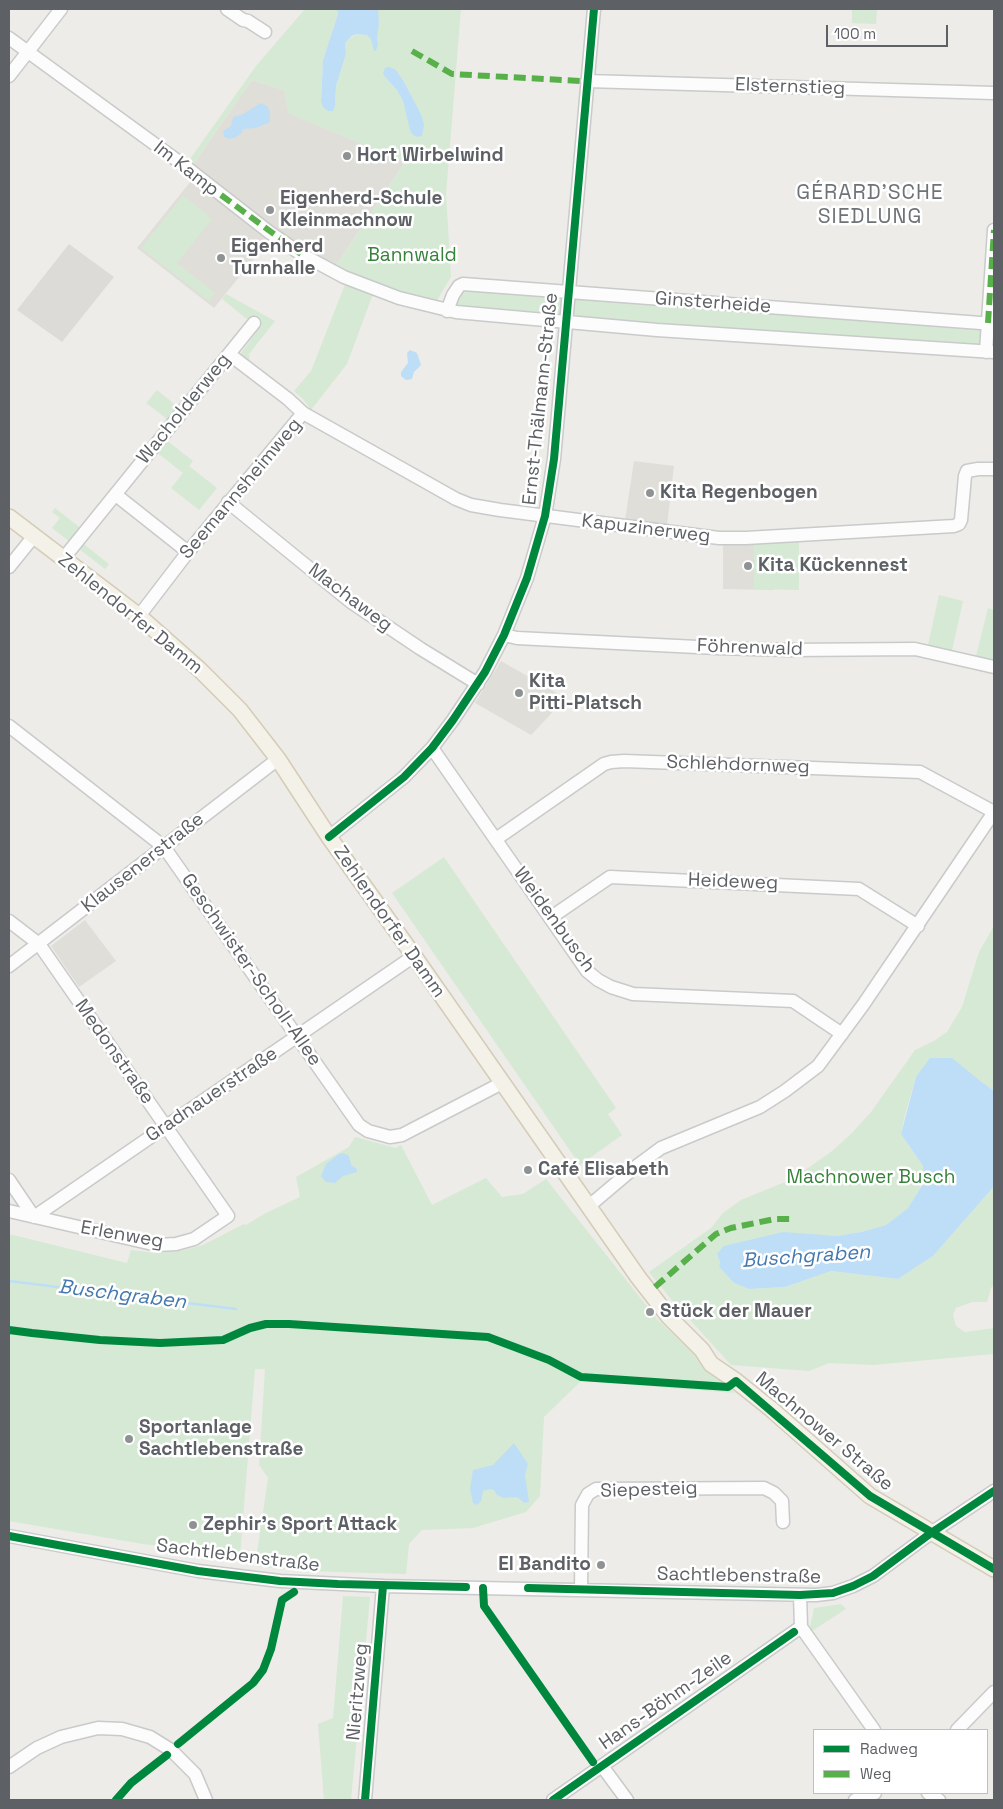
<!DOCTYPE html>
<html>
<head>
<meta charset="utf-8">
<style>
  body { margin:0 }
  #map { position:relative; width:1003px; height:1809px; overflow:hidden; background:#edece8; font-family:"Space Grotesk",sans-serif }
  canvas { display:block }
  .frame { position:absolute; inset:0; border:10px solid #5d6165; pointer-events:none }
  .legend { position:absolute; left:813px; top:1729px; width:175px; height:65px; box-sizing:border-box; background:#fff; border:1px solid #bec0c1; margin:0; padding:6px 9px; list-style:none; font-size:15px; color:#5d6165 }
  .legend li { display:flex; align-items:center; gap:10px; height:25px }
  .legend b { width:25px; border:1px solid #bec0c1 }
  .scale { position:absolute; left:826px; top:25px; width:122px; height:22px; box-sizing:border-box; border:2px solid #5d6165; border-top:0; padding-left:6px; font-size:15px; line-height:18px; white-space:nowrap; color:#5d6165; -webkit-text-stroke:4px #fff; paint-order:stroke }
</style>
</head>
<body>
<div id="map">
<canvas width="1003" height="1809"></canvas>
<div class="frame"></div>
<ul class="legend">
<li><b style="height:6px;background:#00873e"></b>Radweg</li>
<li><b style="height:6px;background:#58b04a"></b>Weg</li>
</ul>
<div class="scale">100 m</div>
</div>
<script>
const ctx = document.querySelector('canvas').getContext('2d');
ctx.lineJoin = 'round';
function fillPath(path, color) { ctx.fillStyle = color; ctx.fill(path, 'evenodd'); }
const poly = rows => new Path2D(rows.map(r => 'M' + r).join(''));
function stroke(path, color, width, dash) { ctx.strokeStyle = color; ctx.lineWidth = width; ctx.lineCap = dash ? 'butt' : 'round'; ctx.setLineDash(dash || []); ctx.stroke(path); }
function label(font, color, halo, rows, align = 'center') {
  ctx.font = font + ' "Space Grotesk",sans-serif'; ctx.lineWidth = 5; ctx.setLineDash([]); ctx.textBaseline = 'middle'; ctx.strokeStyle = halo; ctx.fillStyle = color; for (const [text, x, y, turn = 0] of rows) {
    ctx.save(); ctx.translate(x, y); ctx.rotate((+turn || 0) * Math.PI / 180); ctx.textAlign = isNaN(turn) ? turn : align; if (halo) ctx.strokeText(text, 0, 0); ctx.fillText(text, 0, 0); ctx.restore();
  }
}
fillPath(poly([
  [69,244,114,277,62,342,17,310]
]), '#dddbd8');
fillPath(poly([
  [252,80,284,90,289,113,405,162,336,266,270,239,214,308,137,248,191,181,190,169],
  [634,461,674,466,667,526,625,520],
  [723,542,774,543,774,590,723,589],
  [501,661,566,698,531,735,475,703],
  [85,920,116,961,79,987,51,946]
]), '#e0ded8');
fillPath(poly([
  [305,9,337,9,338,14,323,60,321,102,323,107,335,106,336,86,346,54,345,43,356,34,367,35,378,44,377,39,378,9,461,9,446,194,451,277,436,302,402,293,336,266,405,162,288,113,284,90,252,80,190,169,185,166,256,66],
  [396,70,403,80,421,114,407,115,403,101,397,90,385,77],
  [852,9,877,9,876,24,852,23],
  [183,195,212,219,177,263,215,293,209,301,141,248],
  [346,282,373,294,347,364,311,410,303,399,294,391,311,371],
  [459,286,994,324,994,352,456,312,450,303],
  [226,294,275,321,249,354,250,365,239,356,257,331,253,328,248,320,222,299],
  [157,390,177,406,167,419,146,403],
  [165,439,193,461,189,466,217,488,199,510,171,488,183,473,155,451],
  [55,508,82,529,76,538,109,564,105,569,52,528,60,518,52,512],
  [799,541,799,590,754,589,754,542],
  [939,595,963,601,952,651,928,645],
  [988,608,994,610,994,661,976,656],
  [444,857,616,1108,608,1114,622,1135,580,1165,392,893],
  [994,926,994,1091,979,1080,916,1077,905,1115,901,1134,923,1166,924,1181,908,1208,886,1225,861,1232,837,1236,819,1235,717,1254,720,1262,719,1267,734,1283,749,1289,785,1287,831,1271,898,1279,933,1256,994,1186,994,1284,991,1288,987,1302,972,1302,956,1308,953,1315,956,1326,965,1332,994,1328,994,1354,873,1365,829,1363,809,1371,731,1365,671,1299,649,1272,711,1228,723,1213,741,1200,785,1182,804,1171,832,1151,852,1133,871,1112,915,1050,934,1041,947,1032,962,1007,979,952],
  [355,1137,396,1148,401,1145,432,1205,486,1178,502,1197,523,1194,546,1179,657,1319,735,1393,581,1381,544,1417,540,1496,526,1512,473,1528,422,1530,409,1544,406,1574,306,1571,255,1566,268,1478,259,1465,265,1369,255,1369,240,1556,143,1544,9,1521,9,1234,127,1263,131,1250,155,1253,180,1251,203,1245,244,1224,246,1225,264,1214,300,1197,296,1177,349,1147],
  [343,1596,370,1597,351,1800,324,1800,318,1724,333,1718],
  [841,1604,846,1609,812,1631,810,1627,814,1608]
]), '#d6e9d4');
fillPath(poly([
  [337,9,378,9,379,23,377,38,378,44,376,51,374,51,371,39,367,35,356,34,352,36,345,43,346,54,336,86,335,106,333,111,328,111,323,107,321,102,323,60,338,14],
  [389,67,396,70,403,80,421,114,424,125,422,136,418,137,413,135,410,130,403,101,397,90,385,77,383,73,385,68],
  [261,103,267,106,270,112,270,122,256,128,243,129,241,134,234,138,229,139,224,137,223,131,231,126,233,117,241,115],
  [410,350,417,353,421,365,414,372,412,379,406,380,401,376,401,372,408,363,407,353],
  [930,1058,952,1058,979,1080,994,1091,994,1186,989,1192,933,1256,898,1279,831,1271,785,1287,749,1289,734,1283,719,1267,720,1262,717,1254,724,1246,783,1232,837,1236,861,1232,886,1225,908,1208,924,1182,923,1166,901,1134,916,1077],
  [343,1153,349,1156,351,1165,357,1169,357,1172,343,1176,335,1183,326,1182,321,1176,326,1164,339,1154],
  [514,1443,528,1464,525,1475,529,1502,525,1503,517,1497,504,1498,497,1495,494,1490,490,1489,483,1491,481,1501,477,1505,473,1503,470,1489,473,1470,493,1465]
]), '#bddef6');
stroke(poly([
  [9,1281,236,1309]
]), '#bddef6', 2.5);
const minor = poly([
  [227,9,243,20,248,21,265,32],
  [9,38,182,164,269,232,301,254,344,277,399,298,456,312,657,330,994,352],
  [9,76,61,9],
  [587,81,994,93],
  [447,311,453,295,459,286,463,284,994,324],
  [986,352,994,230],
  [229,354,288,399,303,413,456,499,471,505,500,510,719,538,746,538,954,526,959,524,961,520,965,476,967,471,978,469,994,469],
  [116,495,188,552],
  [228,502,351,602,421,649,478,684],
  [63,559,254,323],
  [9,567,34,536],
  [139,616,188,552,303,413],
  [504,635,517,638,717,648,789,650,915,649,994,667],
  [9,726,164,847,359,1125,368,1131,390,1137,402,1135,502,1083],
  [432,748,587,971,598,980,611,987,633,994,793,1001,842,1034],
  [329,837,404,777,432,748,453,720,485,672,504,635,527,578,545,516,554,459,594,9],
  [496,839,604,764,611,762,624,761,920,772,994,812],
  [550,918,610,877,859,889,918,926],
  [9,921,39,944,228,1216,194,1239,176,1244,157,1245,9,1211],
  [9,966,278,759],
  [9,1180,34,1217,414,956],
  [589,1206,634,1168,661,1148,760,1107,785,1091,818,1066,863,1005,994,812],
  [9,1536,198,1571,280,1581,383,1586,816,1595,833,1593,853,1586,873,1576,931,1533,994,1491],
  [581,1589,582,1505,588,1494,596,1489,764,1488,774,1493,782,1501,783,1522],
  [800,1595,801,1627,874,1730],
  [957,1730,994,1692],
  [602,1766,627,1800],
  [9,1767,37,1748,61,1737,98,1728,122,1729,150,1737,171,1750,195,1774,206,1800],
  [928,1793,939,1800],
  [365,1800,383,1586],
  [553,1800,801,1627],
  [855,1800,875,1793]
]);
const major = poly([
  [9,517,139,616,199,669,240,710,278,759,329,837,414,956,638,1277,669,1317,702,1350,711,1364,736,1381,771,1409,870,1496,994,1569]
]);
stroke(minor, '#c9caca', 15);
stroke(major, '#d4ccb6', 18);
stroke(minor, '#fcfcfc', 12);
stroke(major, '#f3f1e8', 15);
stroke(poly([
  [412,51,452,74,581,81],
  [221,195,301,254],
  [988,323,994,230],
  [655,1287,716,1234,731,1228,775,1219,793,1219]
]), '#58b04a', 6, [12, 6]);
stroke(poly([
  [329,837,404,777,432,748,453,720,485,672,504,635,527,578,545,516,554,459,594,9],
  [9,1330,32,1333,100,1340,160,1343,223,1340,250,1328,266,1324,289,1324,488,1337,549,1360,581,1377,728,1387,736,1381,870,1496,994,1569],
  [9,1536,198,1571,280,1581,338,1584,466,1587],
  [483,1588,484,1606,593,1762],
  [528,1588,800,1595,833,1593,853,1586,873,1576,931,1533,994,1491],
  [178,1744,253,1683,263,1670,271,1649,282,1600,294,1592],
  [116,1800,131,1783,167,1755],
  [365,1800,383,1586],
  [553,1800,794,1632]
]), '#00873e', 8);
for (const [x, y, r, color] of [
  [347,156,5,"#8f9293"],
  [270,210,5,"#8f9293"],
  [221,258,5,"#8f9293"],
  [650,493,5,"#8f9293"],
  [748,566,5,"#8f9293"],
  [519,693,5,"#8f9293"],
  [528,1170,5,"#8f9293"],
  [650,1312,5,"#8f9293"],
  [129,1439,5,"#8f9293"],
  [193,1525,5,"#8f9293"],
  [601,1565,5,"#8f9293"]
]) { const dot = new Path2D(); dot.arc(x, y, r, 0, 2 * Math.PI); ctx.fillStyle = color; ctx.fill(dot); stroke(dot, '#fff', 2); }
label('19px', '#5d6165', '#fff', [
  ["Elsternstieg",790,87,2],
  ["Im Kamp",186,169,38],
  ["Ginsterheide",713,303,4],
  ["Ernst-Thälmann-Straße",541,399,-84],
  ["Wacholderweg",184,409,-51],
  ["Seemannsheimweg",241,489,-50],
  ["Kapuzinerweg",646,529,7],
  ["Machaweg",350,598,37],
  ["Zehlendorfer Damm",130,614,39],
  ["Föhrenwald",750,648,2],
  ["Schlehdornweg",738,765,2],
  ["Klausenerstraße",143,863,-38],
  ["Heideweg",733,882,2],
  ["Weidenbusch",554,920,54],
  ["Zehlendorfer Damm",389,922,55],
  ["Geschwister-Scholl-Allee",251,970,55],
  ["Medonstraße",114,1052,55],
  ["Gradnauerstraße",212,1095,-34],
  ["Erlenweg",122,1235,10],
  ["Machnower Straße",824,1432,40],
  ["Siepesteig",649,1490,-2],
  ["Sachtlebenstraße",238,1556,7],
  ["Sachtlebenstraße",739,1576,1],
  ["Nieritzweg",358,1692,-85],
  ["Hans-Böhm-Zeile",666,1701,-35]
]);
label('bold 19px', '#5d6165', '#fff', [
  ["Hort Wirbelwind",357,156],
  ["Eigenherd-Schule",280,199],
  ["Kleinmachnow",280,221],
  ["Eigenherd",231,247],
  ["Turnhalle",231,269],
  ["Kita Regenbogen",660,493],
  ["Kita Kückennest",758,566],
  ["Kita",529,682],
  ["Pitti-Platsch",529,704],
  ["Café Elisabeth",538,1170],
  ["Stück der Mauer",660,1312],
  ["Sportanlage",139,1428],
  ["Sachtlebenstraße",139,1450],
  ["Zephir's Sport Attack",203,1525],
  ["El Bandito",591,1565,"right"]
], 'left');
label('19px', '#37823b', '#fff', [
  ["Bannwald",412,256],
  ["Machnower Busch",871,1178]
]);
label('italic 20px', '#4579ae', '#fff', [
  ["Buschgraben",806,1257,-4],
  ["Buschgraben",122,1295,7]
]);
ctx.letterSpacing = '1px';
label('21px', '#6e7377', '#fff', [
  ["GÉRARD’SCHE",870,193],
  ["SIEDLUNG",870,217]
]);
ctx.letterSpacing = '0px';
</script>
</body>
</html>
